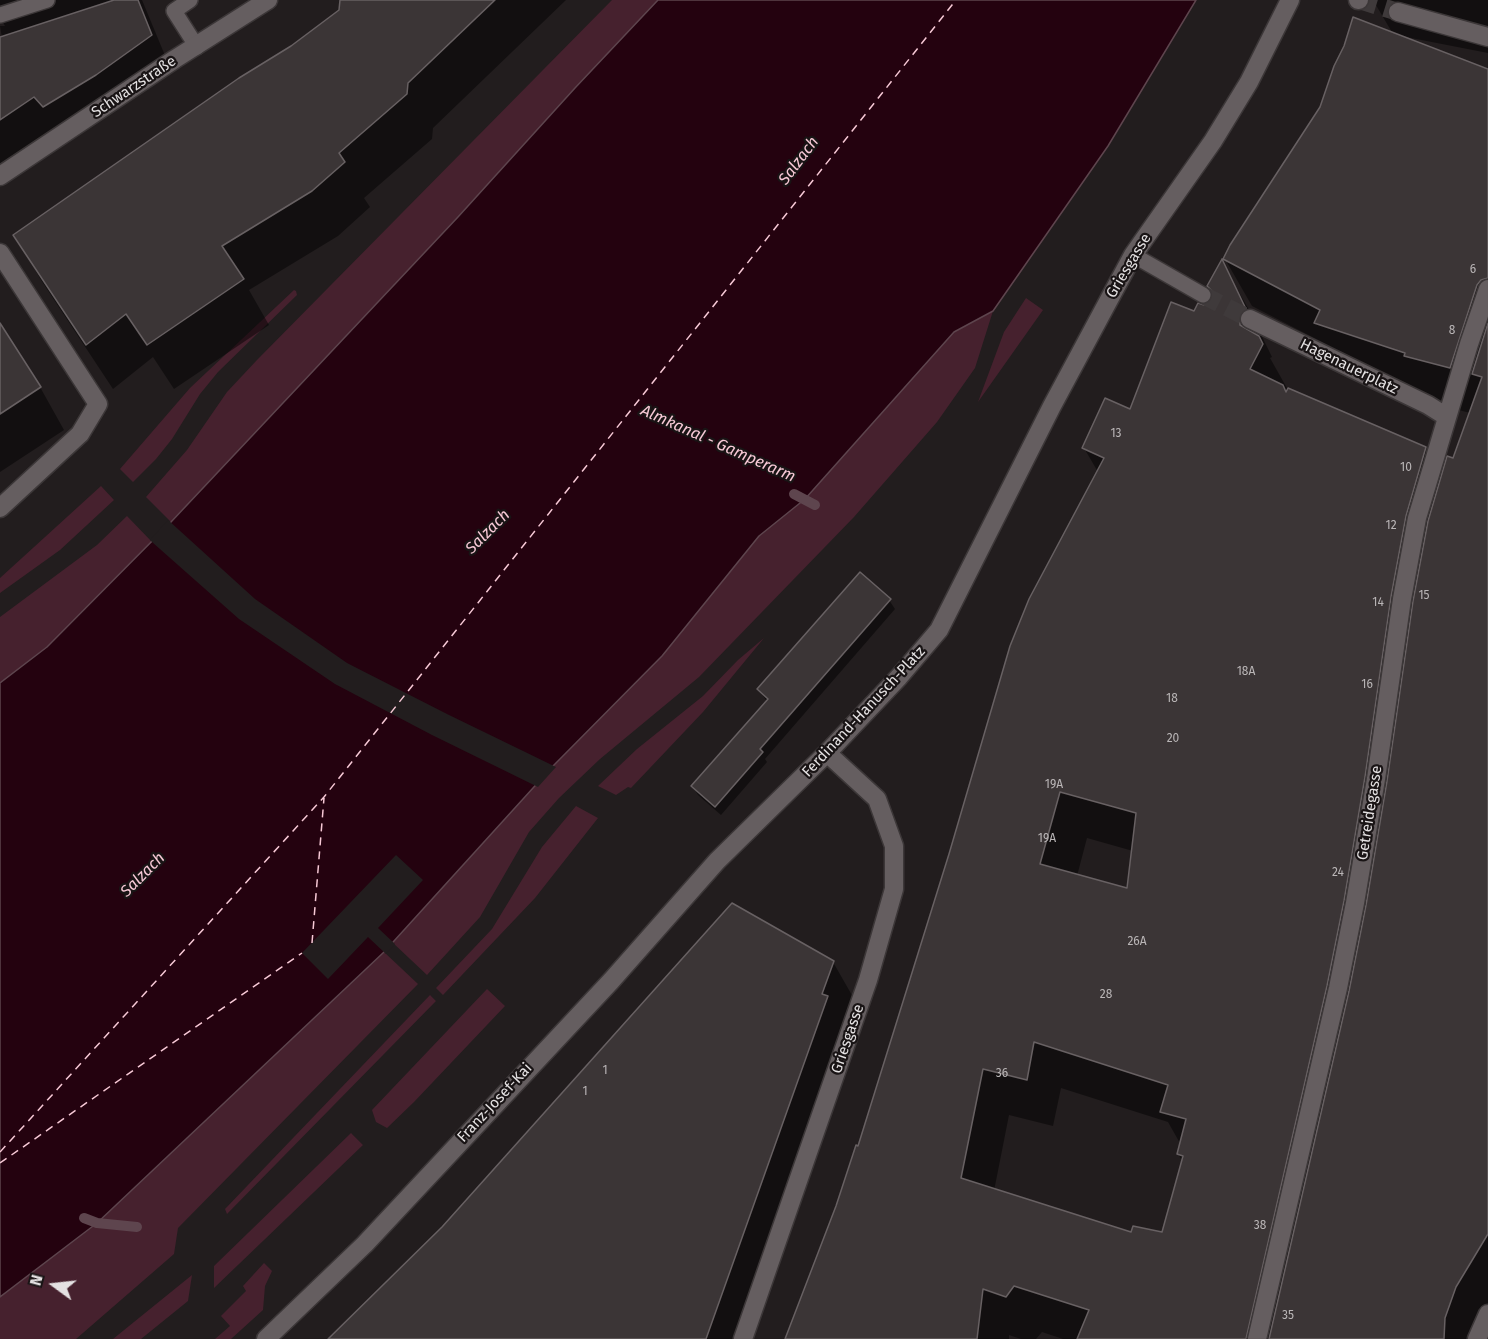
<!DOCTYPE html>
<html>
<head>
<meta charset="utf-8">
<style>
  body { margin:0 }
  #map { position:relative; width:1488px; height:1339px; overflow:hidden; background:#221d1e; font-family:"Fira Sans",sans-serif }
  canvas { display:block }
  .north { position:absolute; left:24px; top:1255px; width:60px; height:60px; -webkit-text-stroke:4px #191415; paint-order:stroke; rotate:285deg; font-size:16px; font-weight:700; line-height:24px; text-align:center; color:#e4e1e2 }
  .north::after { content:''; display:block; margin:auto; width:21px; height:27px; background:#e4e1e2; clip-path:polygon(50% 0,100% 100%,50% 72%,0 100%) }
</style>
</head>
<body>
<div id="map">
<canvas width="1488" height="1339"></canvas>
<div class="north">N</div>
</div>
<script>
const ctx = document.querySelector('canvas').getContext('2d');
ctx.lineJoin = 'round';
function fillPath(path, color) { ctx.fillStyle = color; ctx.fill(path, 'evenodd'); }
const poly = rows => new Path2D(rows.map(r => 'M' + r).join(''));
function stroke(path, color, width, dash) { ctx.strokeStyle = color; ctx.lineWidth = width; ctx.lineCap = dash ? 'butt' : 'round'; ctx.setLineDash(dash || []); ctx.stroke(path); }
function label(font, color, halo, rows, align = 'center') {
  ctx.font = font + ' "Fira Sans",sans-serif'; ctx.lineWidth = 4.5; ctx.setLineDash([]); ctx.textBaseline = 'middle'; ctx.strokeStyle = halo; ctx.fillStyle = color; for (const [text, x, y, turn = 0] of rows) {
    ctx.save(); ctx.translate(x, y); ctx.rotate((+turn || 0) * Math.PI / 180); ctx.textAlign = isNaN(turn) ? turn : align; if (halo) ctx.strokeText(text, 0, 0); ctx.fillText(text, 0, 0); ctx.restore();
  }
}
fillPath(poly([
  [612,0,658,0,575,88,458,217,171,522,146,497,187,450,227,392,257,360],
  [294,290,296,291,297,295,218,372,200,394,172,439,156,459,133,482,120,469,190,388],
  [1026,298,1043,310,978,402,1004,332],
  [993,311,975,368,937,422,854,517,699,677,600,759,559,798,529,832,480,917,427,975,392,942,553,766,662,656,759,536,805,499,954,332],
  [101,486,114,500,60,550,0,593,0,578],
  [127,516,152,542,47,647,0,683,0,617,97,545],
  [764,638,703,712,631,788,628,787,616,795,598,786,637,749,703,696,738,660],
  [576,806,598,818,535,898,443,995,436,988,492,929,542,847],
  [384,952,418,984,178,1228,174,1254,76,1339,0,1339,0,1297,97,1223],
  [487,989,505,1006,414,1102,387,1128,376,1122,372,1110],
  [430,995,436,1001,227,1214,225,1209],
  [351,1133,363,1145,214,1288,214,1266],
  [264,1263,272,1271,265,1286,263,1310,231,1339,215,1339,230,1326,221,1316,246,1291,243,1286],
  [192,1275,188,1301,141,1339,113,1339]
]), '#46212e');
const water = poly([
  [658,0,1196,0,1108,146,993,311,954,332,805,499,759,536,662,656,553,766,384,952,97,1223,0,1297,0,683,47,647,171,522,458,217,575,88,658,0]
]);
fillPath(water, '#24020f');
stroke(water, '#5e454e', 1.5);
fillPath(poly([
  [168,520,255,599,347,663,447,714,556,767,538,787,432,735,335,684,239,619,152,542,150,540],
  [396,855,423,880,378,928,395,944,386,954,368,937,328,979,302,953]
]), '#221d1e');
fillPath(poly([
  [0,0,142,0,171,70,0,168,0,39,2,38,0,26,5,26,0,17],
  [369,0,566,0,433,128,432,139,364,198,370,207,338,236,249,290,269,325,174,389,153,357,113,389,41,280,15,235],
  [1373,0,1488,0,1488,53,1401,36,1488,71,1488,1325,1480,1339,1063,1339,1042,1332,1036,1339,1021,1339,1009,1335,1009,1339,788,1339,859,1148,1098,472,1084,448,1131,411,1194,312,1213,301,1213,293,1209,286,1222,263,1248,308,1272,357,1270,358,1288,390,1425,448,1442,478,1454,460,1470,413,1433,403,1343,370,1330,346,1252,306,1225,259,1393,34],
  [1087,838,1133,851,1128,890,1077,876],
  [1061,1088,1168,1122,1181,1145,1178,1154,1183,1162,1163,1234,1132,1234,994,1191,1009,1115,1053,1126],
  [0,326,40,387,64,430,0,472],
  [889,600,895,609,765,759,767,762,721,815,698,795,693,786,767,702,759,689],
  [833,962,857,1004,744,1339,332,1339]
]), '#0007');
stroke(poly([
  [794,494,815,505],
  [84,1218,97,1223,137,1227]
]), '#5e454e', 10);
stroke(poly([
  [312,943,324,798],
  [0,1152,324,797,956,0],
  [0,1163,302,953]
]), '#f7c9d6', 1.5, [8, 6]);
const building = poly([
  [114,0,138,0,152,35,96,75,43,107,34,97,0,120,0,37,114,0],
  [340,0,495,0,408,83,407,94,339,153,345,162,312,191,222,246,244,279,147,345,126,314,86,345,13,235,239,78,291,46,339,10,340,0],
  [1353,17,1488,69,1488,278,1481,280,1477,285,1450,368,1404,356,1405,353,1314,323,1320,310,1223,259,1230,245,1320,107,1334,66,1344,46,1353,17],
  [1222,259,1246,309,1240,315,1240,325,1259,336,1263,344,1250,369,1283,385,1286,392,1288,388,1426,447,1406,516,1391,597,1365,777,1344,901,1327,986,1246,1339,1077,1339,1089,1310,1014,1286,1006,1297,983,1289,977,1339,785,1339,836,1206,856,1145,858,1146,949,854,1010,646,1029,599,1104,458,1082,448,1105,398,1130,409,1171,302,1194,311,1198,303,1204,305,1211,300,1212,291,1207,286,1222,259],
  [1060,792,1136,813,1127,888,1040,864,1060,792],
  [1034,1042,1168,1085,1160,1112,1186,1119,1177,1154,1183,1156,1162,1232,1133,1226,1131,1232,961,1178,983,1069,1027,1080,1034,1042],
  [0,323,41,387,0,414,0,323],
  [1488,323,1488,1234,1456,1287,1445,1318,1444,1339,1269,1339,1349,991,1366,905,1387,781,1413,601,1428,521,1447,456,1453,458,1482,377,1472,374,1488,323],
  [860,572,891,599,760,749,763,752,715,807,691,786,768,699,757,689,860,572],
  [732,903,834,961,822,994,828,996,706,1339,328,1339,442,1227,732,903]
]);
fillPath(building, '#3b3536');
stroke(building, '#686163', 1.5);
stroke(poly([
  [1359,0,1398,12],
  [1203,295,1250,319]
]), '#3f3a3b', 18, [18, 9]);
const service = poly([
  [190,0,174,11,197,47],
  [0,15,47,0],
  [1133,255,1203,295]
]);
const pedestrian = poly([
  [1398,12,1488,37],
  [1250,319,1428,405,1447,417],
  [1257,1339,1338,988,1355,903,1376,779,1402,599,1417,518,1469,344,1488,289],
  [1477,1339,1488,1314]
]);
const minor = poly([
  [1358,0,1359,0],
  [0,253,98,404,80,434,0,508],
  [743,1339,868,980,894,889,894,846,877,799,827,753]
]);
const tertiary = poly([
  [266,1339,365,1244,611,981,717,861,827,753,899,677,939,630,1052,406,1133,255,1213,141,1249,82,1290,0]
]);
const secondary = poly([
  [0,176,175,59,268,0]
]);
stroke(service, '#3c3738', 18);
stroke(pedestrian, '#3c3738', 21);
stroke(minor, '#3c3738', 21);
stroke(tertiary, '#3c3738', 21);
stroke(secondary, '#3c3738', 21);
stroke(service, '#655e60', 15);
stroke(pedestrian, '#655e60', 18);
stroke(minor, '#655e60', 18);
stroke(tertiary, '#655e60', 18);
stroke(secondary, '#655e60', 18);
label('12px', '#bab6b7', null, [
  ["6",1473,270],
  ["8",1452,331],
  ["13",1116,434],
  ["10",1406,468],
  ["12",1391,526],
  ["15",1424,596],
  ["14",1378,603],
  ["18A",1246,672],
  ["16",1367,685],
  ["18",1172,699],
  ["20",1173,739],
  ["19A",1054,785],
  ["19A",1047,839],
  ["24",1338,873],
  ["26A",1137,942],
  ["28",1106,995],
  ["1",605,1071],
  ["36",1002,1074],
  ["1",585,1092],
  ["38",1260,1226],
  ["35",1288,1316]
]);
label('15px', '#e4e1e2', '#191415', [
  ["Schwarzstraße",134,87,-34],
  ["Griesgasse",1129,266,-59],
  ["Hagenauerplatz",1349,367,26],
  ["Ferdinand-Hanusch-Platz",864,712,-47],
  ["Getreidegasse",1370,813,-81],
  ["Griesgasse",848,1039,-71],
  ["Franz-Josef-Kai",495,1103,-47]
]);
label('italic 16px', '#f7c9d6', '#191415', [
  ["Salzach",799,161,-53],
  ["Almkanal - Gamperarm",718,444,24],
  ["Salzach",488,532,-45],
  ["Salzach",143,875,-45]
]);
</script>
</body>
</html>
